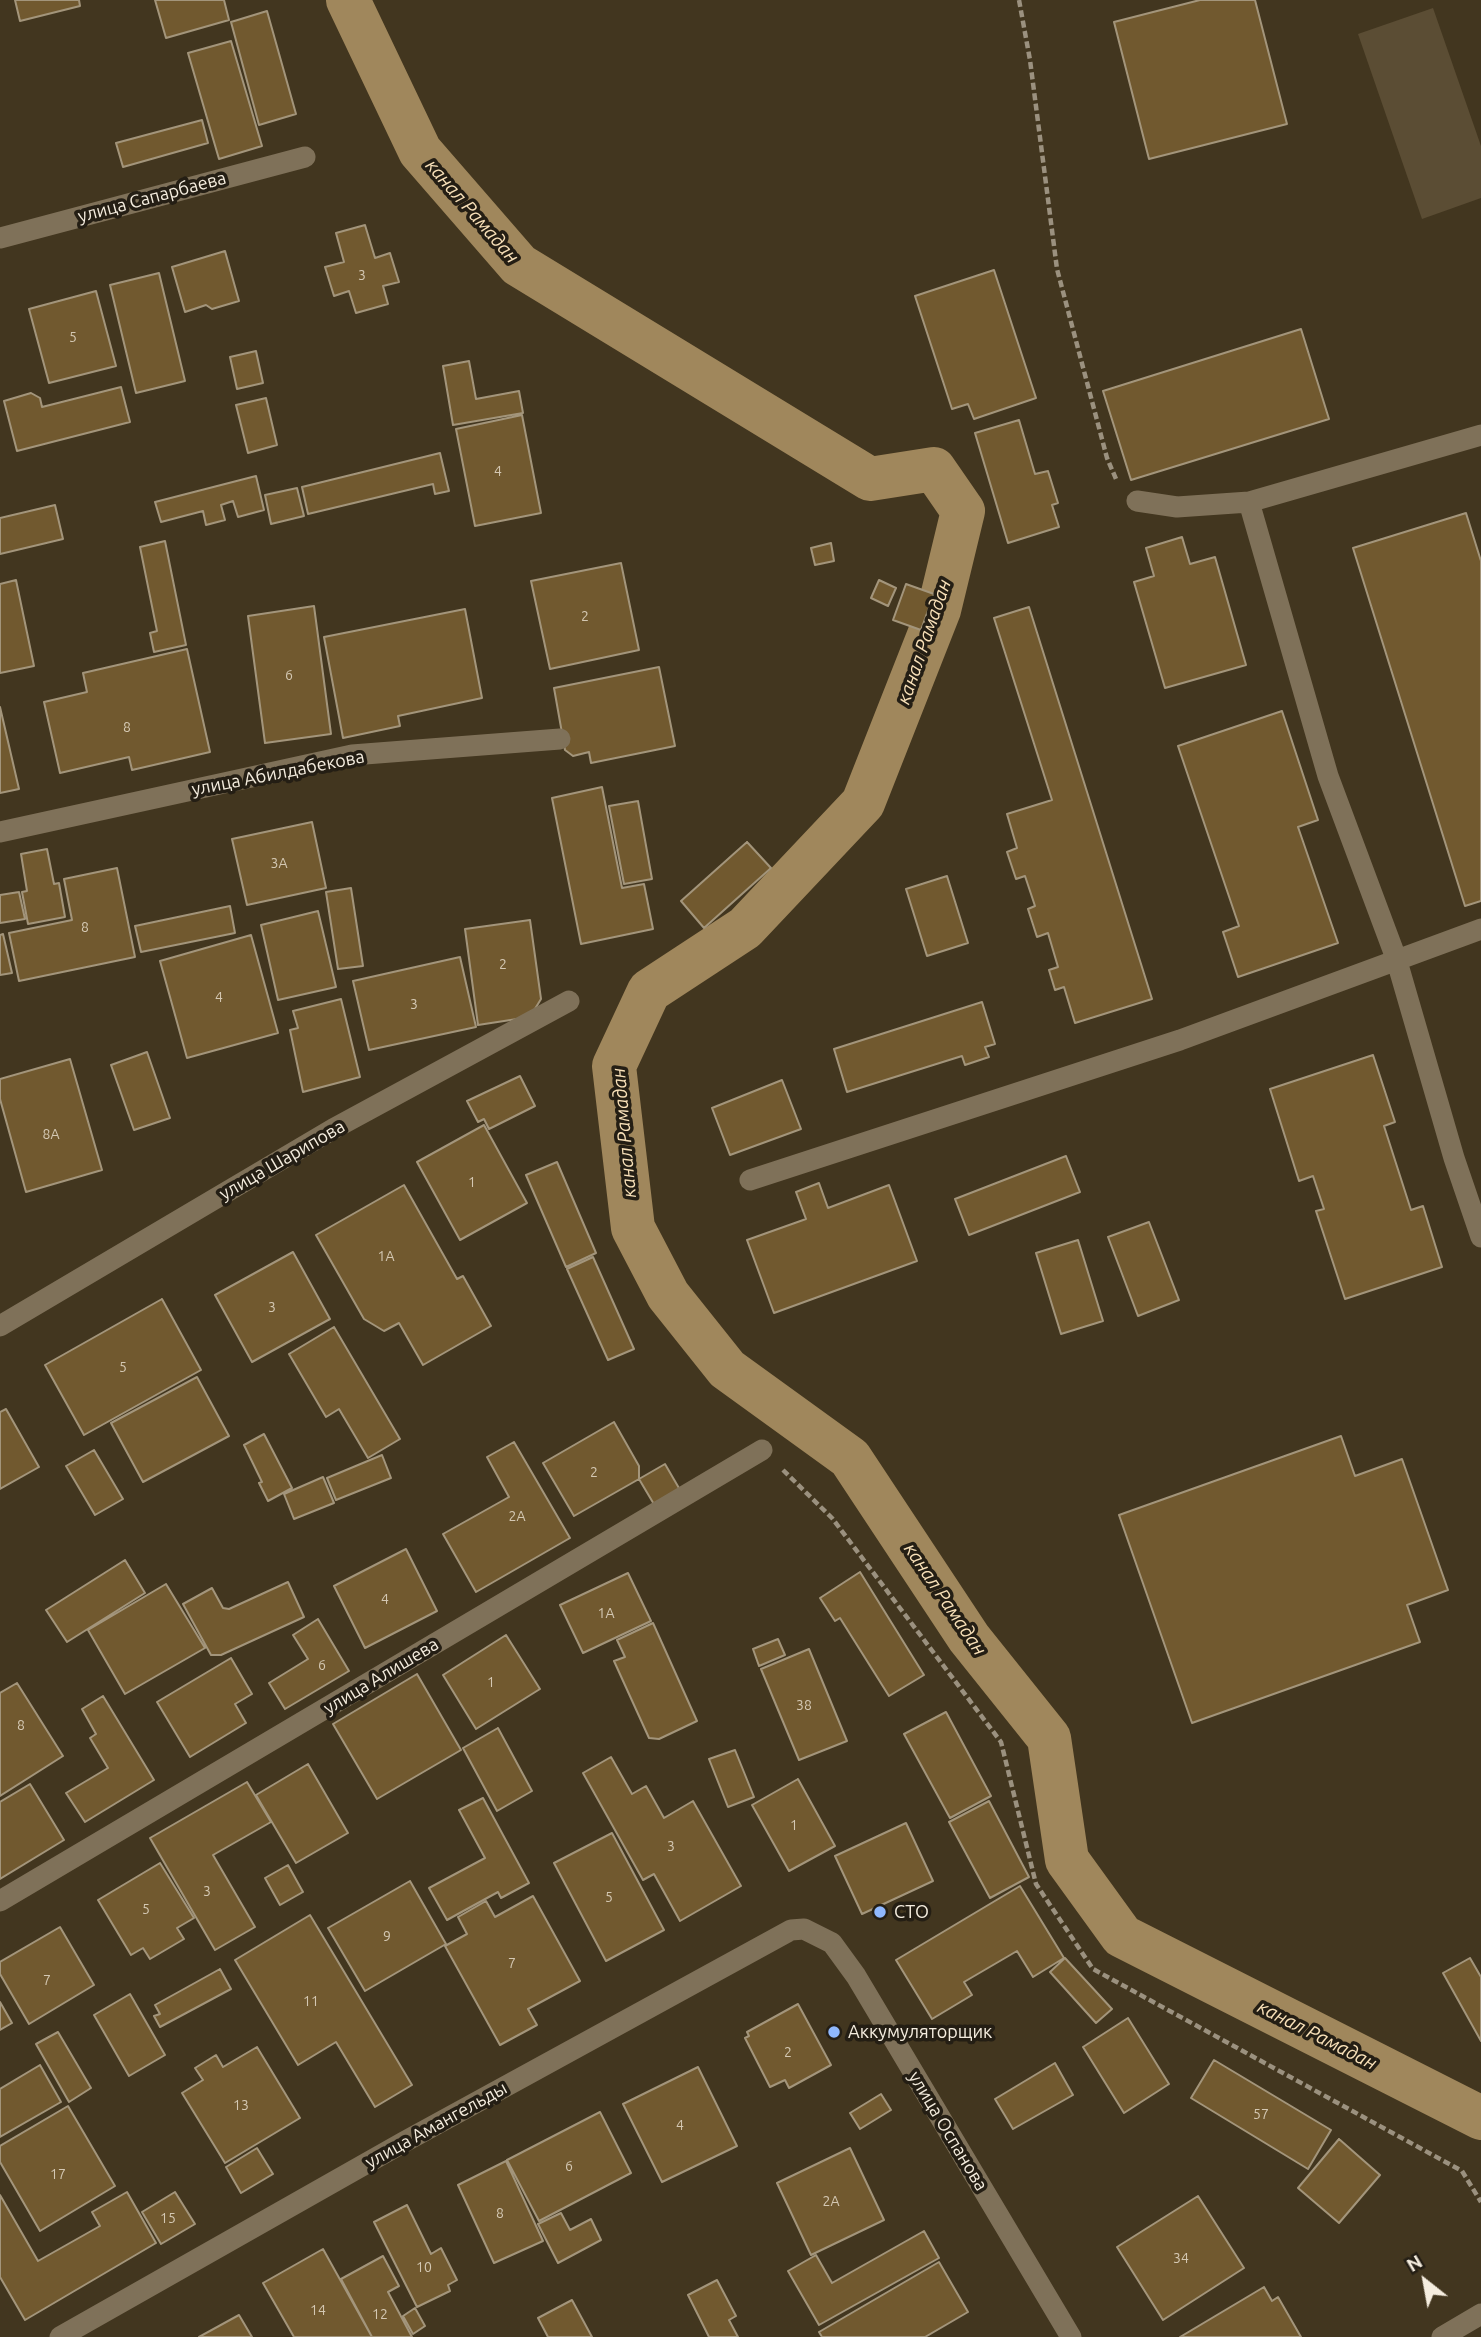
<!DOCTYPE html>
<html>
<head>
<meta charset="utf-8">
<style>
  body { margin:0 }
  #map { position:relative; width:1481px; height:2337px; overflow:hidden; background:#42361f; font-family:Ubuntu,sans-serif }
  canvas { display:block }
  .north { position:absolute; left:1390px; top:2246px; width:70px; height:70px; -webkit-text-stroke:5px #241e14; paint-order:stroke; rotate:329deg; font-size:19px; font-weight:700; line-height:28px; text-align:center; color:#f5eddf }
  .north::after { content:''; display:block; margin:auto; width:24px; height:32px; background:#f5eddf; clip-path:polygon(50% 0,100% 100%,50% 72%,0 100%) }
</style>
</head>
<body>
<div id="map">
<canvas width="1481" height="2337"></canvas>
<div class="north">N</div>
</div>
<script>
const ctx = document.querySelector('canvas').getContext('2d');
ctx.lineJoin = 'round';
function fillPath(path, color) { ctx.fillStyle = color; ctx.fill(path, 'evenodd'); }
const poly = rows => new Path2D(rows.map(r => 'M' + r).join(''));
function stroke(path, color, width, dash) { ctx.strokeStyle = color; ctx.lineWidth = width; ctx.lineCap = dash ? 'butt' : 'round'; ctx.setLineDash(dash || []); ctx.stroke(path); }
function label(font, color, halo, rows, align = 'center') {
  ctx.font = font + ' Ubuntu,sans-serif'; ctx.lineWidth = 7; ctx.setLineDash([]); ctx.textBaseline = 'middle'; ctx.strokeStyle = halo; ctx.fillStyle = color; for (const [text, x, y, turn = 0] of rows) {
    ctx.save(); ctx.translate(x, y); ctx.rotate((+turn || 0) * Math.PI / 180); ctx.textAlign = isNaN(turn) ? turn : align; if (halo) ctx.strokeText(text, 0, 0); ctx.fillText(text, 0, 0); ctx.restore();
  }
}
fillPath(poly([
  [1433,8,1481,146,1481,198,1422,219,1358,34]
]), '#5b4d34');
stroke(poly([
  [348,0,420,151,519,265,870,479,934,469,963,511,939,610,863,803,745,928,649,991,614,1066,633,1228,668,1295,727,1369,850,1458,969,1638,1049,1738,1067,1860,1122,1936,1481,2118]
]), '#a0875c', 44);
const building = poly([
  [15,0,79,0,80,6,20,21,15,0],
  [155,0,224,0,229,20,166,38,155,0],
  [1200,0,1255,0,1287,124,1149,159,1114,22,1200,0],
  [267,11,296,114,259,125,231,22,267,11],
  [231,41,262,146,219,159,188,53,231,41],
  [202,120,208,143,123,167,116,143,202,120],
  [365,225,375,258,390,253,399,282,383,286,388,304,356,313,349,291,334,296,325,267,344,262,336,233,365,225],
  [225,251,239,301,212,309,206,305,185,312,172,267,225,251],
  [994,270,1036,398,974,419,968,404,952,409,915,296,994,270],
  [159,273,185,381,136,393,110,285,159,273],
  [96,291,116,366,49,383,29,309,96,291],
  [1301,329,1329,419,1131,480,1103,391,1301,329],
  [256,351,263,383,237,389,230,357,256,351],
  [469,361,476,399,519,391,523,413,453,425,443,366,469,361],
  [121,387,130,422,17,451,4,401,31,393,40,398,42,407,121,387],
  [266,398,277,445,248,453,236,405,266,398],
  [522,415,541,513,475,526,456,429,522,415],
  [1019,420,1035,474,1048,471,1058,503,1052,505,1059,527,1008,543,975,433,1019,420],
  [440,453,449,491,435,494,433,484,308,514,302,487,440,453],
  [256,476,264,510,238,517,233,501,221,505,225,520,206,525,203,511,161,522,155,502,256,476],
  [297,488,304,516,271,524,265,495,297,488],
  [55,505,63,539,0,554,0,518,55,505],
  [1466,513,1481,561,1481,901,1465,906,1353,548,1466,513],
  [1182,537,1190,564,1215,557,1246,665,1165,688,1134,582,1154,576,1146,548,1182,537],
  [165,541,186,645,154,652,150,633,157,631,140,547,165,541],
  [831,543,834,561,815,565,811,548,831,543],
  [621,563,639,650,550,669,531,581,621,563],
  [16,580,34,666,0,673,0,584,16,580],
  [879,580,896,588,888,606,871,598,879,580],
  [906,584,934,594,921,630,893,620,906,584],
  [314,606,331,734,265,743,248,616,314,606],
  [1029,607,1152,999,1075,1023,1064,987,1055,990,1049,970,1058,967,1048,933,1037,937,1028,909,1035,906,1025,876,1016,879,1007,852,1017,848,1007,814,1052,800,994,618,1029,607],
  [465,609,482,698,398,716,400,726,343,738,324,637,465,609],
  [187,649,210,752,132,770,129,757,60,773,44,702,87,692,83,673,187,649],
  [659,667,675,746,591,763,589,752,573,756,565,750,554,688,659,667],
  [0,707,19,789,0,793,0,707],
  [1282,711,1318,820,1298,827,1338,943,1238,977,1223,932,1239,926,1178,746,1282,711],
  [602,787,622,888,644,884,653,929,581,944,552,798,602,787],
  [638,801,652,879,624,884,609,806,638,801],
  [312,822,326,888,247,905,232,839,312,822],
  [747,842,771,868,704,928,681,901,747,842],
  [47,849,54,884,59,883,65,917,28,924,22,892,27,891,21,854,47,849],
  [117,868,135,957,19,981,9,933,72,920,64,879,117,868],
  [947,876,968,943,927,956,906,889,947,876],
  [351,888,363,966,338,969,326,892,351,888],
  [19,892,25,919,0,923,0,895,19,892],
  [230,906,235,933,141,952,135,926,230,906],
  [318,911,336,987,278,1000,261,925,318,911],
  [530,920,541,999,530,1017,478,1025,465,929,530,920],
  [3,934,12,973,0,975,0,935,3,934],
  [251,935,278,1033,187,1058,160,961,251,935],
  [460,957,476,1027,369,1050,353,981,460,957],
  [341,999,360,1077,303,1092,290,1030,298,1028,293,1011,341,999],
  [982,1002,995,1044,985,1047,989,1057,965,1065,962,1056,847,1092,834,1049,982,1002],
  [147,1052,170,1118,134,1130,111,1065,147,1052],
  [1373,1055,1395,1122,1384,1126,1411,1210,1423,1206,1442,1267,1345,1299,1316,1211,1324,1209,1313,1176,1299,1181,1270,1089,1373,1055],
  [70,1059,102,1170,26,1192,0,1099,0,1079,70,1059],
  [520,1076,535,1106,489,1129,484,1119,478,1122,467,1101,520,1076],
  [782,1080,801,1129,730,1155,712,1108,782,1080],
  [484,1125,527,1203,460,1240,417,1162,484,1125],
  [1066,1156,1080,1192,969,1235,955,1199,1066,1156],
  [557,1162,596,1253,566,1267,526,1175,557,1162],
  [819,1183,828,1208,889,1185,917,1261,774,1313,747,1240,806,1219,796,1192,819,1183],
  [404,1185,457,1279,463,1276,491,1326,423,1365,399,1323,384,1331,364,1319,316,1235,404,1185],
  [1149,1222,1179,1300,1138,1316,1108,1237,1149,1222],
  [1078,1240,1103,1321,1061,1334,1036,1253,1078,1240],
  [293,1252,330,1319,252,1362,215,1295,293,1252],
  [593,1257,634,1349,608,1360,567,1269,593,1257],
  [162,1299,201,1370,84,1435,45,1365,162,1299],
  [334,1327,400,1439,368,1458,339,1409,326,1417,289,1354,334,1327],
  [197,1377,229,1436,143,1482,111,1423,197,1377],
  [6,1409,39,1467,0,1489,0,1412,6,1409],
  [614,1422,639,1466,639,1479,574,1516,543,1463,614,1422],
  [264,1434,292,1488,268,1501,259,1483,262,1482,244,1445,264,1434],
  [1341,1436,1355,1476,1402,1459,1448,1590,1407,1605,1420,1642,1192,1723,1119,1515,1341,1436],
  [514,1442,570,1538,476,1592,443,1534,509,1497,487,1457,514,1442],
  [94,1450,123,1499,95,1515,66,1466,94,1450],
  [382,1455,391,1478,336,1500,327,1478,382,1455],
  [665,1464,683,1495,658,1511,639,1479,665,1464],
  [323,1477,334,1503,294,1519,284,1494,323,1477],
  [406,1549,437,1611,365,1648,334,1586,406,1549],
  [125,1560,145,1593,67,1642,46,1610,125,1560],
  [860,1572,924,1675,889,1696,840,1618,835,1621,820,1598,860,1572],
  [628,1573,651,1621,583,1653,560,1605,628,1573],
  [288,1582,304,1617,221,1655,211,1655,183,1604,212,1588,223,1608,229,1609,288,1582],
  [166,1584,205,1648,125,1694,88,1630,166,1584],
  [318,1619,349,1671,285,1709,269,1683,308,1659,293,1635,318,1619],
  [653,1623,697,1721,659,1739,649,1738,614,1661,625,1657,617,1640,653,1623],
  [506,1635,540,1689,476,1729,443,1675,506,1635],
  [778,1639,785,1655,759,1666,753,1649,778,1639],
  [809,1649,847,1741,799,1760,761,1669,809,1649],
  [231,1658,252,1694,235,1704,246,1723,190,1757,157,1702,231,1658],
  [417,1674,461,1750,377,1799,333,1724,417,1674],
  [17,1683,63,1756,0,1796,0,1693,17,1683],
  [103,1696,154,1780,85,1822,66,1793,108,1768,90,1738,96,1734,82,1709,103,1696],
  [946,1712,991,1796,950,1818,904,1734,946,1712],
  [498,1728,532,1791,497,1811,463,1748,498,1728],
  [735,1750,754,1797,728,1807,709,1759,735,1750],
  [611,1757,632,1794,646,1786,664,1818,693,1801,741,1886,680,1921,654,1874,643,1880,583,1773,611,1757],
  [308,1764,348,1833,296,1863,256,1795,308,1764],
  [798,1779,835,1846,789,1871,752,1805,798,1779],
  [247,1782,271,1822,213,1855,255,1927,215,1950,150,1838,247,1782],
  [30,1784,64,1840,0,1879,0,1802,30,1784],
  [483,1798,529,1883,501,1898,498,1892,447,1920,429,1888,485,1858,459,1810,483,1798],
  [989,1801,1029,1877,990,1898,949,1822,989,1801],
  [906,1823,933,1881,862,1914,835,1856,906,1823],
  [612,1833,664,1930,606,1961,554,1863,612,1833],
  [160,1863,194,1918,177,1928,184,1939,150,1959,143,1948,131,1955,98,1900,160,1863],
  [288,1865,303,1892,280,1905,265,1878,288,1865],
  [410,1881,446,1944,365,1991,328,1928,410,1881],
  [1020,1886,1064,1958,1033,1977,1017,1951,964,1982,972,1995,932,2019,896,1960,1020,1886],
  [533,1896,580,1981,528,2009,537,2025,500,2045,445,1946,467,1934,458,1917,486,1901,495,1917,533,1896],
  [310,1915,412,2085,375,2107,336,2042,298,2065,235,1960,310,1915],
  [60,1927,94,1985,29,2024,0,1974,0,1962,60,1927],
  [1065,1958,1112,2009,1096,2023,1050,1972,1065,1958],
  [1470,1958,1481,1977,1481,2041,1443,1973,1470,1958],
  [220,1969,231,1989,160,2027,154,2016,160,2014,155,2005,220,1969],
  [130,1994,165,2055,129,2076,94,2015,130,1994],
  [0,2002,12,2023,0,2030,0,2002],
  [798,2004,831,2065,789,2088,785,2080,770,2087,745,2038,749,2036,747,2032,798,2004],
  [1128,2018,1169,2084,1124,2113,1083,2047,1128,2018],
  [58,2032,91,2088,69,2102,36,2044,58,2032],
  [257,2047,300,2118,225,2163,182,2093,203,2080,195,2068,216,2055,223,2067,257,2047],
  [1214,2060,1331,2130,1308,2169,1191,2098,1214,2060],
  [1055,2063,1073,2095,1013,2129,995,2099,1055,2063],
  [40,2065,61,2102,0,2137,0,2089,40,2065],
  [698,2067,737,2146,662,2182,623,2104,698,2067],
  [881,2094,891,2110,860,2129,850,2113,881,2094],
  [68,2106,115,2186,40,2231,0,2162,0,2146,68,2106],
  [600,2112,631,2173,539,2221,507,2160,600,2112],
  [1339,2139,1380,2175,1339,2223,1298,2188,1339,2139],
  [257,2148,273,2174,241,2193,226,2167,257,2148],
  [850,2148,884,2220,811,2255,777,2183,850,2148],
  [506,2161,543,2241,494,2263,458,2185,506,2161],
  [127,2192,156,2243,25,2320,0,2277,0,2195,38,2261,100,2226,92,2212,127,2192],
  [175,2192,195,2224,161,2244,142,2212,175,2192],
  [1198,2196,1244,2268,1163,2320,1117,2247,1198,2196],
  [407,2205,431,2254,441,2248,457,2280,448,2285,450,2291,417,2307,374,2222,407,2205],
  [561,2213,570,2230,591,2219,601,2240,558,2263,538,2224,561,2213],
  [924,2231,939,2258,819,2325,788,2271,816,2255,832,2283,924,2231],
  [323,2249,372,2337,294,2337,263,2283,323,2249],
  [383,2256,399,2286,388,2292,412,2337,372,2337,341,2279,383,2256],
  [939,2262,968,2312,925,2337,822,2337,819,2332,939,2262],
  [717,2280,736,2316,729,2320,738,2337,709,2337,688,2295,717,2280],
  [1264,2287,1272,2301,1278,2297,1301,2337,1180,2337,1264,2287],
  [572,2300,592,2337,548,2337,538,2318,572,2300],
  [415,2308,425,2326,413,2334,403,2316,415,2308],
  [239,2315,252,2337,199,2337,239,2315]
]);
fillPath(building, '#71592f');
stroke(building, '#a3957b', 2);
stroke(poly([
  [1019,0,1030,60,1057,269,1107,458,1116,479],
  [783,1470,832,1518,1001,1742,1036,1884,1093,1969,1462,2171,1481,2202]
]), '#9b917f', 4.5, [7, 3.5]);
stroke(poly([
  [1137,501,1177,507,1249,502,1481,435],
  [1249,502,1328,776,1396,958,1454,1158,1481,1237],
  [750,1180,1180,1040,1481,929]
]), '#7f7159', 21);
stroke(poly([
  [0,238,305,157],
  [0,832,352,755,560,739],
  [0,1326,333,1129,569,1001],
  [0,1901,762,1450],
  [60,2337,404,2142,791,1930,804,1929,832,1943,856,1976,1071,2337],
  [1442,2337,1481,2314]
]), '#7f7159', 21);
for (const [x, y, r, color] of [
  [880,1912,7,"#90b8fd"],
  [834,2032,7,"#90b8fd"]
]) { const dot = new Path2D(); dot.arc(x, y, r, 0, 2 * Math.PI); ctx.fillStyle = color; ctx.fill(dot); stroke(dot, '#241e14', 2.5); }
label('14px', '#d4c8b3', null, [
  ["3",362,275],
  ["5",73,337],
  ["4",498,471],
  ["2",585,616],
  ["6",289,675],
  ["8",127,727],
  ["3А",279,863],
  ["8",85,927],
  ["2",503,964],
  ["4",219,997],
  ["3",414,1004],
  ["8А",51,1134],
  ["1",472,1182],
  ["1А",386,1256],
  ["3",272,1307],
  ["5",123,1367],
  ["2",594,1472],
  ["2А",517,1516],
  ["4",385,1599],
  ["1А",606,1613],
  ["6",322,1665],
  ["1",491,1682],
  ["38",804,1705],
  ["8",21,1725],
  ["1",794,1825],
  ["3",671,1846],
  ["3",207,1891],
  ["5",609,1897],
  ["5",146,1909],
  ["9",387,1936],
  ["7",512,1963],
  ["7",47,1980],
  ["11",311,2001],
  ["2",788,2052],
  ["13",241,2105],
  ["57",1261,2114],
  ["4",680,2125],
  ["6",569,2166],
  ["17",58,2174],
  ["2А",831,2201],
  ["8",500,2213],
  ["15",168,2218],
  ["34",1181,2258],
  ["10",424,2267],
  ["14",318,2310],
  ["12",380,2314]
]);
label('18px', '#f5eddf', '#241e14', [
  ["улица Сапарбаева",152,197,-15],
  ["улица Абилдабекова",278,773,-11],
  ["улица Шарипова",282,1160,-30],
  ["улица Алишева",381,1676,-31],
  ["улица Амангельды",436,2125,-29],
  ["улица Оспанова",948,2131,59]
]);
label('18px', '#f5eddf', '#241e14', [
  ["СТО",894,1912],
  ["Аккумуляторщик",848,2032]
], 'left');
label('italic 19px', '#f9e1b9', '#241e14', [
  ["канал Рамадан",472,211,49],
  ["канал Рамадан",924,642,-71],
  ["канал Рамадан",624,1133,-95],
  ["канал Рамадан",945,1599,56],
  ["канал Рамадан",1317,2035,27]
]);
</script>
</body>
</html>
